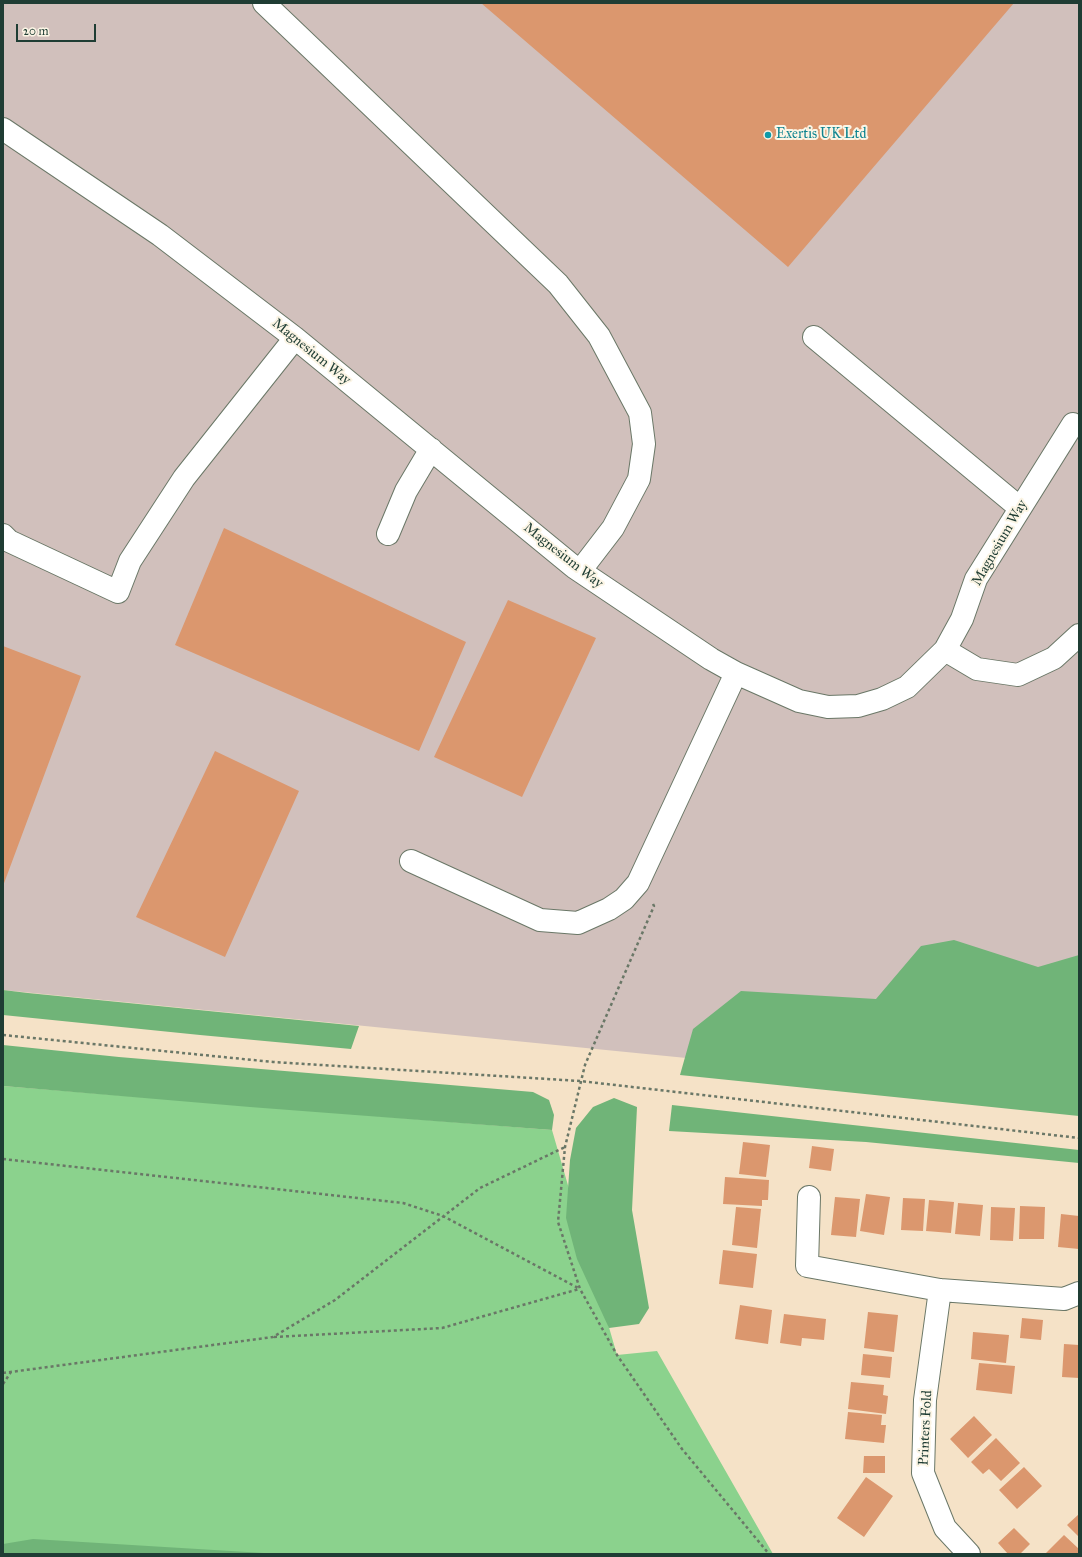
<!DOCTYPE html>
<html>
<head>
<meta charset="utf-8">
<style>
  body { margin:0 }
  #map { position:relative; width:1082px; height:1557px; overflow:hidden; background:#f5e2c7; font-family:"IM FELL Great Primer",serif }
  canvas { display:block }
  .frame { position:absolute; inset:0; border:4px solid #1f3d34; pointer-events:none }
  .scale { position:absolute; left:16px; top:24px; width:80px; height:18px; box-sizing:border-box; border:2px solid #1f3d34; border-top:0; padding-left:5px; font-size:12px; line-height:14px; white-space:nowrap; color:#1f3d34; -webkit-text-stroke:3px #fcf5e5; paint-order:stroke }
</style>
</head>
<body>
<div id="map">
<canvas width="1082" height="1557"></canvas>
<div class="frame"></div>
<div class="scale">20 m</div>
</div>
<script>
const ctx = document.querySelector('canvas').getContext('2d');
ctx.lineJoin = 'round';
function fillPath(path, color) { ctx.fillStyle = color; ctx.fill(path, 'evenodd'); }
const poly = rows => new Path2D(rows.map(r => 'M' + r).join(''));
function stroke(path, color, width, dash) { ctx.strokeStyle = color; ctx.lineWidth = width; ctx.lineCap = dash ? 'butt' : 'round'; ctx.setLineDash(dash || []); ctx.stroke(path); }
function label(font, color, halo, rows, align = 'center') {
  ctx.font = font + ' "IM FELL Great Primer",serif'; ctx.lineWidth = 4; ctx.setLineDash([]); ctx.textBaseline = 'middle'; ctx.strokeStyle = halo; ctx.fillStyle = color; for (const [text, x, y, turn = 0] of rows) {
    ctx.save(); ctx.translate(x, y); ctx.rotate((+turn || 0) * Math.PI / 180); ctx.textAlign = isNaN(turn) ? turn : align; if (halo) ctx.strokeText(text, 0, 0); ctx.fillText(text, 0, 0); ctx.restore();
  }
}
fillPath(poly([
  [3,3,1079,3,1079,1092,817,1071,3,990]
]), '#d1c0bc');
fillPath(poly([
  [3,1086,552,1130,617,1355,657,1351,773,1554,3,1554]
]), '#8bd28d');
fillPath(poly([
  [954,940,1038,967,1079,955,1079,1116,680,1075,693,1029,741,991,876,999,921,946],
  [3,990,28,993,359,1026,351,1049,200,1035,3,1015],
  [3,1045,119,1057,533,1092,549,1100,554,1115,552,1130,250,1107,3,1086],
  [614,1098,637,1107,632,1210,649,1308,639,1324,609,1328,577,1259,566,1218,570,1160,576,1128,593,1107],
  [672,1105,1079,1150,1079,1163,866,1142,669,1131],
  [33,1539,280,1554,3,1554,3,1544]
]), '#70b478');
fillPath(poly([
  [481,3,1014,3,788,267],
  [224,528,466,642,419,751,175,645],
  [508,600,596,638,522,797,434,757],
  [3,646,81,676,3,886],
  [215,751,299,791,225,957,136,917],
  [743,1142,770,1145,766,1177,739,1174],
  [812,1146,834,1149,831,1171,809,1168],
  [725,1177,769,1180,768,1200,762,1200,762,1206,723,1204],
  [866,1194,890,1197,884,1235,860,1231],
  [835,1197,860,1199,856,1237,831,1235],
  [903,1198,925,1199,923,1231,901,1230],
  [929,1200,954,1202,951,1233,926,1231],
  [958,1203,983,1205,980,1236,955,1234],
  [1020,1206,1045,1207,1044,1239,1019,1239],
  [736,1207,761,1209,757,1248,732,1245],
  [991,1207,1015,1208,1013,1241,990,1240],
  [1061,1214,1079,1216,1079,1249,1058,1247],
  [723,1250,757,1254,753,1288,719,1284],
  [740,1305,772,1310,768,1344,735,1339],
  [868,1312,898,1315,894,1352,864,1348],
  [784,1314,826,1319,824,1340,802,1338,801,1346,780,1343],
  [1022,1318,1043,1320,1041,1340,1020,1338],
  [973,1332,1009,1335,1006,1363,971,1359],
  [1064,1344,1079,1345,1079,1378,1062,1377],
  [863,1354,892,1357,890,1378,861,1375],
  [979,1363,1015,1366,1012,1394,976,1390],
  [851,1382,884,1385,883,1395,888,1396,886,1414,848,1409],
  [848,1412,882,1415,881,1425,886,1425,884,1443,845,1439],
  [974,1416,992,1435,968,1458,950,1439],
  [996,1438,1020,1463,1001,1481,989,1469,983,1474,971,1462],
  [864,1456,885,1456,885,1473,863,1473],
  [1024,1467,1042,1486,1017,1509,999,1490],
  [866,1477,893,1496,864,1537,837,1518],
  [1079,1514,1079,1537,1067,1525],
  [1014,1528,1030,1544,1020,1554,1008,1554,998,1543],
  [1064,1535,1079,1549,1079,1554,1047,1554,1046,1553]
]), '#db976e');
const minor = poly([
  [264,3,558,284,599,336,640,413,644,444,639,479,613,528,580,571],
  [3,129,160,235,295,338,574,567,711,659,736,673,799,701,828,707,858,706,882,699,907,687,945,650,962,619,976,579,1073,424],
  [814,337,1020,508],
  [388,534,406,491,431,449],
  [3,535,9,541,118,592,130,561,184,478,295,338],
  [945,650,977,669,1018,675,1054,658,1079,635],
  [411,861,540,920,578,923,609,909,624,899,638,883,736,673],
  [809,1197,807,1266,940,1290,1064,1299,1079,1293],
  [940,1290,925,1400,923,1473,945,1528,969,1554]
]);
stroke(minor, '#6a7767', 24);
stroke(poly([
  [653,904,654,906,585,1065,565,1147,558,1222,580,1289,617,1355,682,1449,769,1554],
  [3,1035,273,1062,580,1081,1079,1138],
  [3,1159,403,1203,443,1216,580,1289],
  [274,1337,442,1328,579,1289],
  [3,1373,273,1337,335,1300,480,1188,565,1147],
  [3,1384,11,1372]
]), '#6a7767', 2.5, [3, 3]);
stroke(minor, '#fff', 22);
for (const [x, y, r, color] of [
  [768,135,4,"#0f9aa8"]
]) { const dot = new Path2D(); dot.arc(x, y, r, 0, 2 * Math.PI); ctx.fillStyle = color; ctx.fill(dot); stroke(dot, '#fcf5e5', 1.5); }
label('14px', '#0d838f', '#fcf5e5', [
  ["Exertis UK Ltd",776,135]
], 'left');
label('14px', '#1f3d34', '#fcf5e5', [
  ["Magnesium Way",311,352,39],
  ["Magnesium Way",1000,543,-60],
  ["Magnesium Way",563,556,38],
  ["Printers Fold",926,1428,-87]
]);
</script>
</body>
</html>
